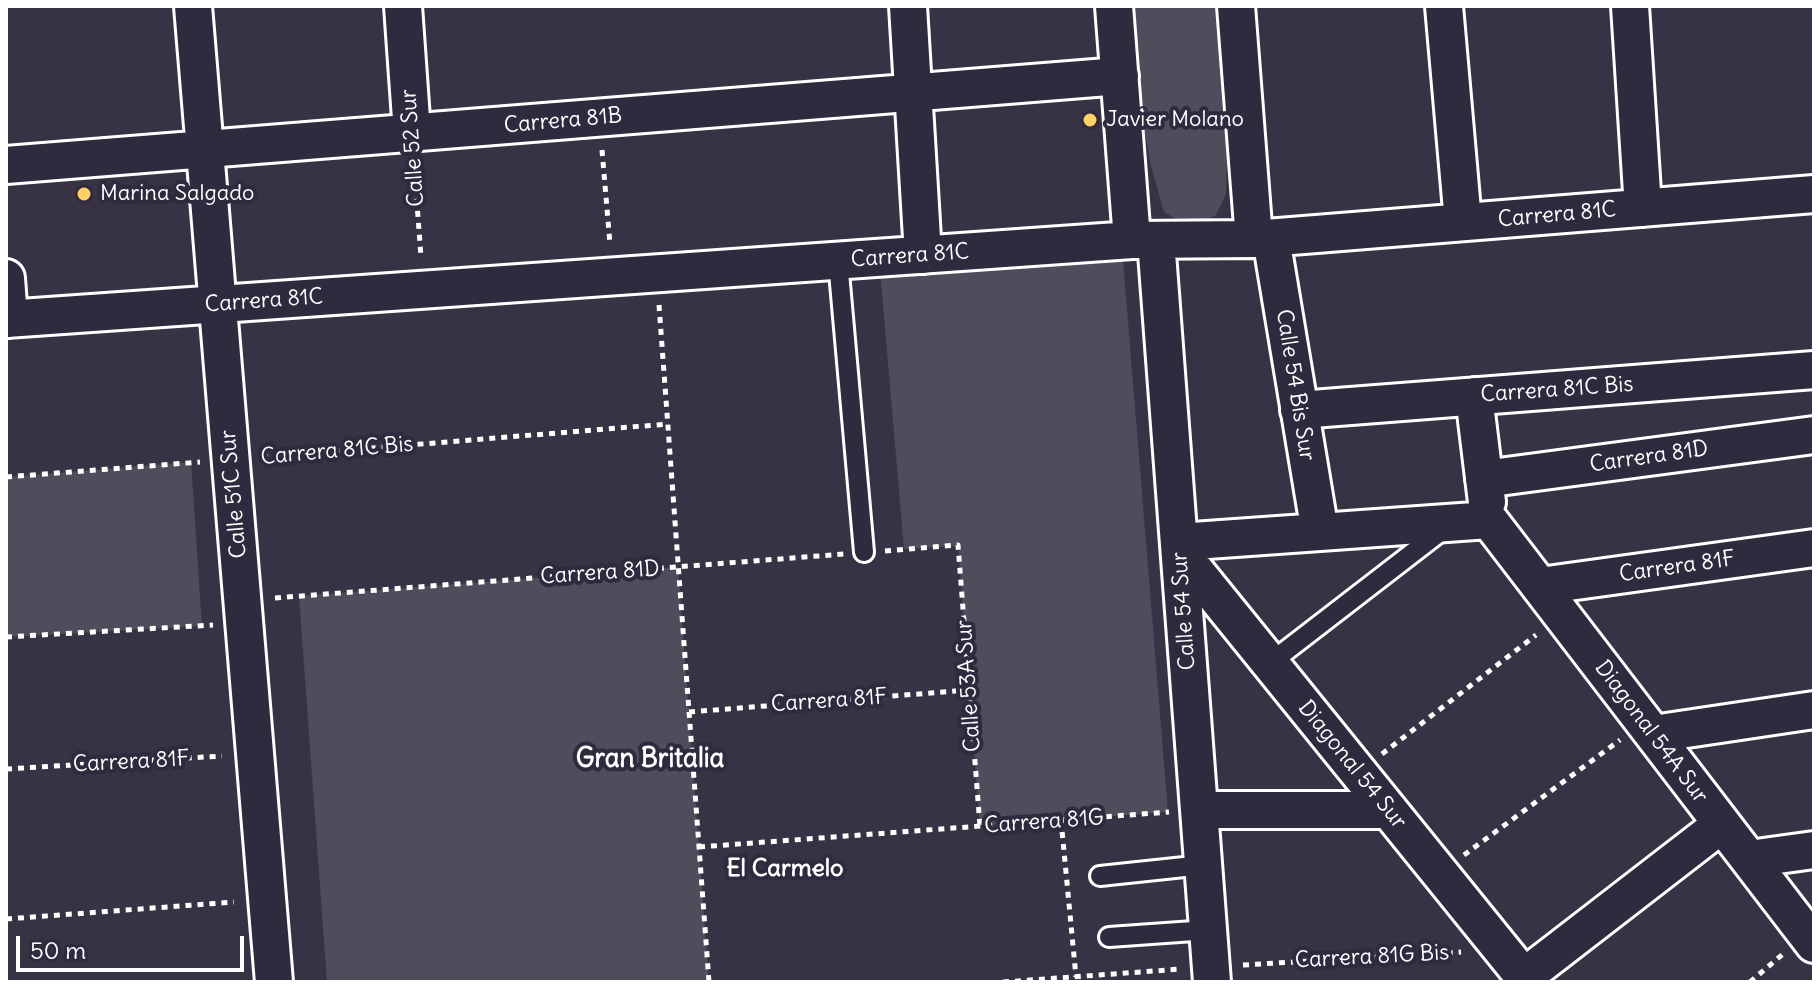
<!DOCTYPE html>
<html>
<head>
<meta charset="utf-8">
<style>
  body { margin:0 }
  #map { position:relative; width:1820px; height:988px; overflow:hidden; background:#373345; font-family:Delius,sans-serif }
  canvas { display:block }
  .frame { position:absolute; inset:0; border:8px solid #fff; pointer-events:none }
  .scale { position:absolute; left:16px; top:936px; width:228px; height:36px; box-sizing:border-box; border:4px solid #fff; border-top:0; padding-left:10px; font-size:24px; line-height:28px; white-space:nowrap; color:#fff; -webkit-text-stroke:6px #2f2a3d; paint-order:stroke }
</style>
</head>
<body>
<div id="map">
<canvas width="1820" height="988"></canvas>
<div class="frame"></div>
<div class="scale">50 m</div>
</div>
<script>
const ctx = document.querySelector('canvas').getContext('2d');
ctx.lineJoin = 'round';
function fillPath(path, color) { ctx.fillStyle = color; ctx.fill(path, 'evenodd'); }
const poly = rows => new Path2D(rows.map(r => 'M' + r).join(''));
function stroke(path, color, width, dash) { ctx.strokeStyle = color; ctx.lineWidth = width; ctx.lineCap = dash ? 'butt' : 'round'; ctx.setLineDash(dash || []); ctx.stroke(path); }
function label(font, color, halo, rows, align = 'center') {
  ctx.font = font + ' Delius,sans-serif'; ctx.lineWidth = 8; ctx.setLineDash([]); ctx.textBaseline = 'middle'; ctx.strokeStyle = halo; ctx.fillStyle = color; for (const [text, x, y, turn = 0] of rows) {
    ctx.save(); ctx.translate(x, y); ctx.rotate((+turn || 0) * Math.PI / 180); ctx.textAlign = isNaN(turn) ? turn : align; if (halo) ctx.strokeText(text, 0, 0); ctx.fillText(text, 0, 0); ctx.restore();
  }
}
fillPath(poly([
  [1130,6,1219,6,1227,160,1226,194,1216,215,1200,223,1180,221,1164,212,1151,166,1134,74],
  [1122,248,1168,812,980,826,958,546,904,549,879,258],
  [191,462,202,626,6,637,6,477],
  [678,567,709,982,327,982,299,596]
]), '#514c5c');
const service = poly([
  [838,261,864,552],
  [1270,663,1445,528],
  [1100,876,1203,865],
  [1109,937,1208,930]
]);
const minor = poly([
  [193,6,274,982],
  [403,6,412,133],
  [908,6,923,255],
  [1114,6,1132,240],
  [1236,6,1254,239],
  [1444,6,1463,222],
  [1630,6,1643,208],
  [6,165,1120,76],
  [1271,238,1320,532],
  [1156,240,1212,982],
  [6,278,9,319],
  [6,319,1132,240,1254,239,1814,194],
  [1474,396,1487,502],
  [1299,410,1814,370],
  [1484,479,1814,435],
  [1489,520,1814,944],
  [1179,542,1489,520],
  [1180,552,1524,977,1722,824],
  [1540,586,1814,548],
  [1653,734,1814,710],
  [1199,810,1389,810],
  [1749,859,1814,850]
]);
stroke(service, '#fff', 24);
stroke(minor, '#fff', 42);
stroke(poly([
  [602,150,610,244],
  [414,163,421,257],
  [659,305,709,982],
  [262,457,668,424],
  [6,477,200,462],
  [885,551,958,545,980,826],
  [275,598,844,554],
  [6,637,213,625],
  [689,712,969,690],
  [1382,754,1536,635],
  [6,769,222,756],
  [1061,820,1076,977],
  [699,847,1169,812],
  [1464,855,1620,740],
  [6,919,234,902],
  [1243,965,1461,952],
  [1003,982,1181,969],
  [1750,982,1783,954]
]), '#fff', 5, [6, 6]);
stroke(service, '#2f2a3d', 18);
stroke(minor, '#2f2a3d', 36);
for (const [x, y, r, color] of [
  [1090,120,8,"#ffd166"],
  [84,194,8,"#ffd166"]
]) { const dot = new Path2D(); dot.arc(x, y, r, 0, 2 * Math.PI); ctx.fillStyle = color; ctx.fill(dot); stroke(dot, '#2f2a3d', 3); }
label('22px', '#fff', '#2f2a3d', [
  ["Javier Molano",1106,120],
  ["Marina Salgado",100,194]
], 'left');
label('22px', '#fff', '#2f2a3d', [
  ["Carrera 81B",563,121,-5],
  ["Calle 52 Sur",413,148,-94],
  ["Carrera 81C",1557,215,-5],
  ["Carrera 81C",910,256,-4],
  ["Carrera 81C",264,301,-4],
  ["Calle 54 Bis Sur",1295,385,81],
  ["Carrera 81C Bis",1557,390,-4],
  ["Carrera 81C Bis",337,451,-5],
  ["Carrera 81D",1649,457,-8],
  ["Calle 51C Sur",234,494,-95],
  ["Carrera 81F",1677,567,-8],
  ["Carrera 81D",600,573,-4],
  ["Calle 54 Sur",1184,611,-94],
  ["Calle 53A Sur",969,686,-94],
  ["Carrera 81F",829,701,-4],
  ["Diagonal 54A Sur",1651,732,53],
  ["Carrera 81F",131,762,-3],
  ["Diagonal 54 Sur",1352,765,51],
  ["Carrera 81G",1044,822,-4],
  ["Carrera 81G Bis",1372,957,-3]
]);
label('bold 24px', '#fff', '#2f2a3d', [
  ["El Carmelo",785,869]
]);
label('bold 26px', '#fff', '#2f2a3d', [
  ["Gran Britalia",650,760]
]);
</script>
</body>
</html>
